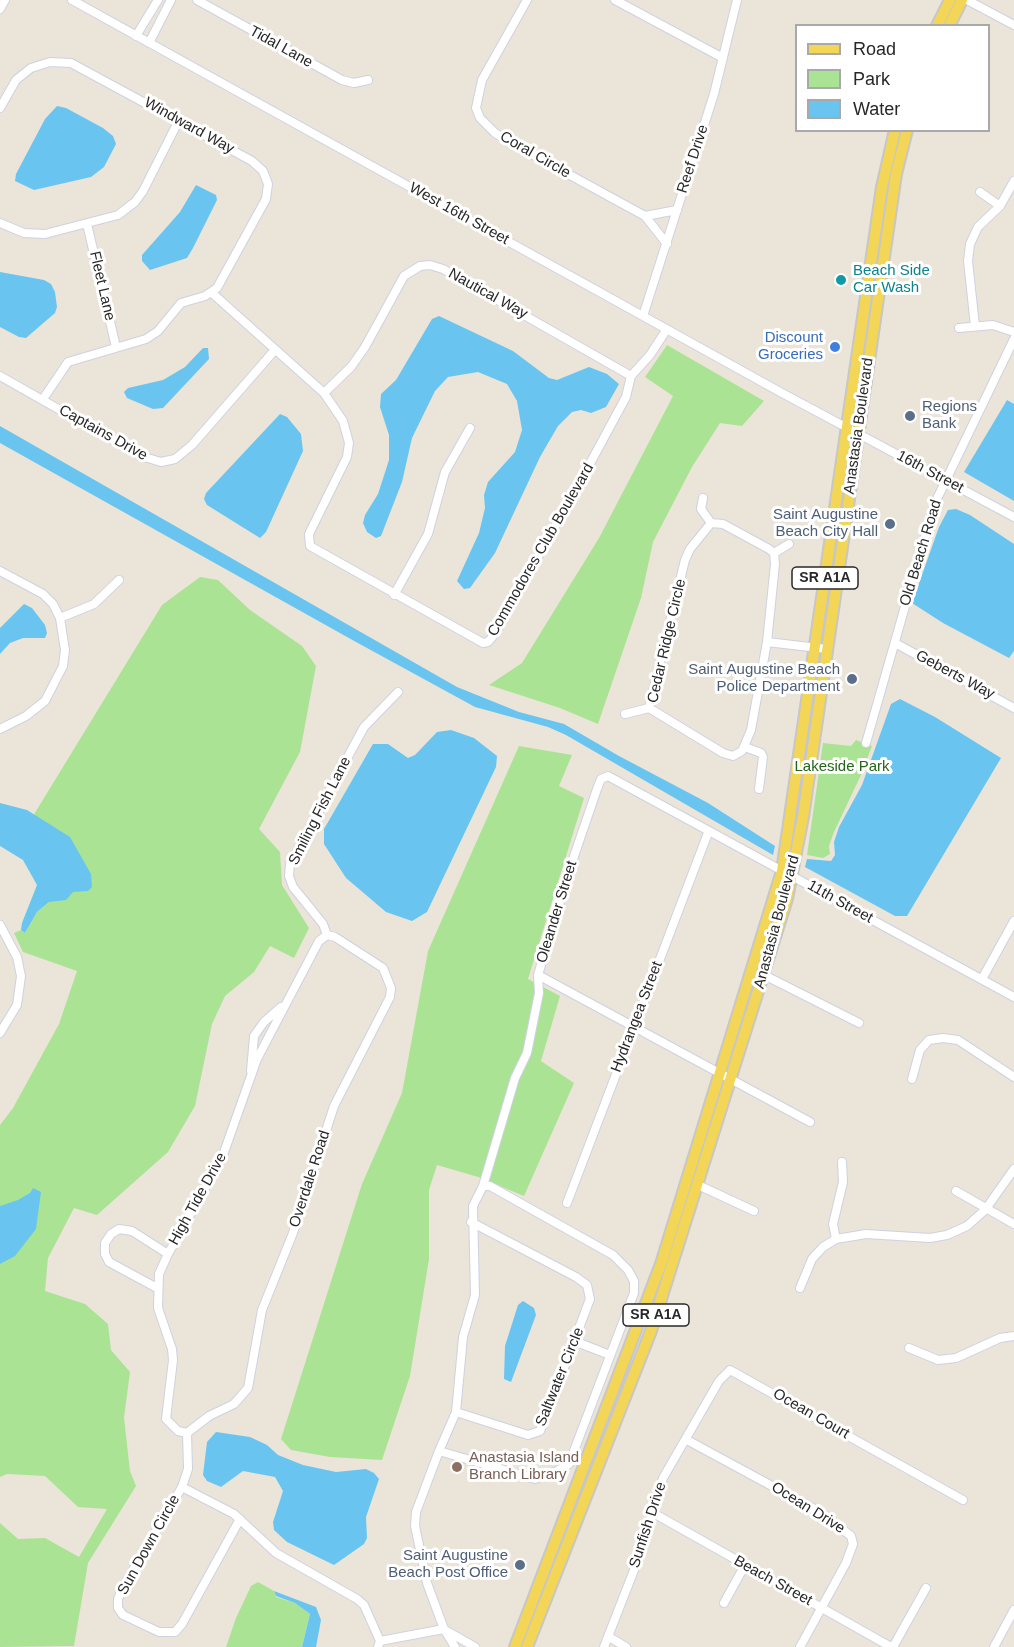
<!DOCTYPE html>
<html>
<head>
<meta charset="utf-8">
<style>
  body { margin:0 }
  #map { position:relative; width:1014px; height:1647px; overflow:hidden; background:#ebe4d9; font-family:Helvetica,sans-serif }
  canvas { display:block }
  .legend { position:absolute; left:795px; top:24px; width:195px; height:108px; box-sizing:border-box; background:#fff; border:2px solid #a9a9a9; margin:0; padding:8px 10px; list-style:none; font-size:18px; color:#282828 }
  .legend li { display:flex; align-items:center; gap:12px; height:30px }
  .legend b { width:30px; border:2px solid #a9a9a9 }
</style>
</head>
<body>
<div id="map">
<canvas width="1014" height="1647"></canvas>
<ul class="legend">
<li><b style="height:8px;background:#f3d656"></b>Road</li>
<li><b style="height:16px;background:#abe394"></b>Park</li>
<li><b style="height:16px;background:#69c5f0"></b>Water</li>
</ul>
</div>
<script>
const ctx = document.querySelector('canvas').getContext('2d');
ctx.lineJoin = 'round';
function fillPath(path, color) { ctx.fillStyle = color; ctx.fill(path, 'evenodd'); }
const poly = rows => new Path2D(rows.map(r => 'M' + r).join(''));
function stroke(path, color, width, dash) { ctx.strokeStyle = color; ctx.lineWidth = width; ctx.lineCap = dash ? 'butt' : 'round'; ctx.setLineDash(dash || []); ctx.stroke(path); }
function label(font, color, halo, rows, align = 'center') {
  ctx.font = font + ' Helvetica,sans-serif'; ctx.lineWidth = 6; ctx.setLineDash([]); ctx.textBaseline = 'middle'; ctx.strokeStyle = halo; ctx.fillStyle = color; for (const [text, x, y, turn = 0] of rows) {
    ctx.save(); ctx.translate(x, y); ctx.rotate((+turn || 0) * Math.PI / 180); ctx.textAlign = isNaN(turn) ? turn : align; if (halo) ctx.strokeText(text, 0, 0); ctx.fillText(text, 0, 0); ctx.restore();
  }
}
fillPath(poly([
  [667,345,764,401,742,426,720,423,692,467,653,542,641,598,598,724,560,708,489,685,522,663,599,538,673,396,645,377],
  [200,577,218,580,250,610,302,646,316,666,300,752,259,829,280,852,282,885,309,928,294,958,270,946,254,972,225,996,212,1024,195,1106,168,1152,97,1215,74,1208,48,1258,45,1291,85,1304,108,1324,111,1350,130,1372,124,1418,130,1471,136,1486,88,1563,74,1646,0,1647,0,1523,18,1539,45,1538,79,1557,107,1509,78,1507,45,1476,7,1474,0,1477,0,1125,13,1108,59,1024,77,971,23,952,14,933,21,930,25,933,37,912,49,902,33,816,162,605],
  [856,740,872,746,861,775,834,832,829,846,830,854,823,858,807,855,823,743,851,746],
  [519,746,572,755,559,786,584,798,528,979,560,996,541,1061,574,1083,524,1196,478,1177,437,1165,429,1190,429,1259,410,1376,382,1460,330,1457,291,1450,281,1439,362,1184,402,1093,428,951],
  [258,1582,274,1591,276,1597,295,1603,310,1614,302,1647,226,1647,236,1618,251,1586]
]), '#abe394');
fillPath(poly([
  [57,106,66,108,103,128,113,136,116,144,104,167,91,177,34,190,15,181,16,174,45,119],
  [196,185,216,195,217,200,193,248,187,258,150,270,142,261,142,255,180,212],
  [0,272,44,280,51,284,55,292,57,307,55,313,26,338,19,337,0,327],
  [439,316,513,351,549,378,557,380,589,367,607,374,619,384,606,407,591,413,581,410,572,412,558,426,540,457,495,553,470,588,464,589,457,581,479,533,485,508,484,495,488,482,515,452,522,430,517,401,507,384,478,372,448,377,435,391,412,438,402,482,381,536,376,538,367,532,363,523,365,515,378,494,389,460,389,435,380,407,381,394,396,380,432,319],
  [203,348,208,348,209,359,163,408,153,409,127,398,124,392,128,388,163,380,185,367],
  [1007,400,1014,404,1014,501,964,472],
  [280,414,287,417,301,434,303,451,266,532,260,538,207,505,204,499,206,493],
  [0,426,457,687,519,712,564,724,619,756,708,803,775,846,773,855,566,735,548,727,475,707,356,642,0,443],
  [956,509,970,515,1014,544,1014,651,1009,658,943,623,912,603,939,527,948,510],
  [24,604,32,608,45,625,47,633,45,638,23,638,10,643,0,654,0,628],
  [900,699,935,717,1001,758,907,916,895,916,805,867,807,859,831,861,835,855,834,842,839,827,862,785,891,704],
  [451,730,474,738,497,756,496,767,427,912,412,921,386,912,346,878,324,844,324,829,373,744,388,744,408,758,415,755,437,732],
  [0,803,27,810,70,837,91,874,92,887,88,891,73,892,66,900,49,902,37,912,25,933,21,930,22,923,37,885,23,860,0,846],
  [33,1188,41,1192,36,1229,15,1256,0,1264,0,1206,18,1200,30,1193],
  [523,1301,534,1308,536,1315,511,1382,504,1379,505,1346,518,1305],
  [216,1432,250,1437,267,1445,278,1455,303,1465,336,1472,366,1469,374,1473,379,1479,366,1517,367,1538,364,1544,334,1565,287,1542,274,1530,273,1522,283,1491,275,1477,243,1471,221,1487,207,1481,203,1475,207,1442],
  [274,1591,316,1607,321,1620,316,1647,302,1647,310,1614,295,1603,276,1596]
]), '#69c5f0');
const minor = poly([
  [72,0,782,393,1014,517],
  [197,0,342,80,354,83,368,80],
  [527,0,482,80,476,108,480,118,495,133,515,145,645,216,667,244],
  [615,0,723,58],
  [967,0,1014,25],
  [0,9,5,0],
  [136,36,158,0],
  [149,43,171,0],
  [0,108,16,80,31,68,50,62,71,63,252,161,263,171,268,184,266,199,217,288,205,296,181,303,158,331,146,339,68,362,43,399],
  [980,192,1000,206],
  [645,216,677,210],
  [0,223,24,233,45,234,118,215,135,202,143,191,179,120],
  [87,224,116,347],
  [212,293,324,393,343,421,349,443,347,457,309,534,310,546,483,643,488,642,494,635,580,482,626,397,631,376,650,355,667,329],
  [643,316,714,94,737,0],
  [975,326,968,261,970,244,978,227,1000,206,1014,181],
  [959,328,993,325,1014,332],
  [0,376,141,456,161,462,175,459,192,445,274,351],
  [324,393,351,367,365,347,404,276,420,266,430,265,443,269,631,376],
  [703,498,701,509,711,523],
  [711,523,723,524,769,549,774,553,775,564,767,642,751,730,742,751,733,756,723,753,649,708,685,560,690,549,711,523],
  [774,553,789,544],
  [0,571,43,594,53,604,60,618,65,650,63,666,45,701,26,716,0,729],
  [394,595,428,534,445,472,470,428],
  [60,618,94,604,119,580],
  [767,642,827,649],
  [895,643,1014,708],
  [625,714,649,708],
  [866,743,934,505,1014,339],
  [745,747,761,753,763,757,759,789],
  [0,925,17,957,21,976,17,1005,0,1033],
  [327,935,323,924,293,887,289,876,290,864,364,727,398,692],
  [538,975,810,1122],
  [764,975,859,1023],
  [982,979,1014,921],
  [251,1071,254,1036,264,1022,281,1007],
  [912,1079,920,1050,929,1040,943,1038,958,1040,1014,1077],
  [698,1185,754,1211],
  [483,1186,515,1078,527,1053,539,993,538,975,570,868,597,789,601,779,608,776,1014,997],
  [956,1191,1014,1224],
  [567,1203,708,833],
  [836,1239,833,1224,843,1182,842,1162],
  [157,1288,109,1262,105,1254,105,1243,111,1234,119,1229,132,1231,168,1254],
  [800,1288,812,1259,823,1247,836,1239,866,1234,930,1238,947,1235,967,1226,985,1210,1014,1169],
  [574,1341,610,1355],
  [909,1348,938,1360,956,1358,1000,1338,1014,1336],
  [456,1412,528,1435,540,1431,590,1299,587,1285,576,1277,471,1222],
  [187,1433,209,1416,234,1404,248,1388,262,1310,293,1233,334,1106,390,997,391,988,383,968,335,937,327,935],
  [187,1433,178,1431,166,1419,173,1360,172,1349,158,1308,159,1274,168,1254,222,1158,257,1059,319,941,327,935],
  [187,1433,188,1469,182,1487,123,1587,118,1599,118,1608,123,1615,159,1632,175,1632,182,1624,240,1519],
  [687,1440,820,1512,851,1536,853,1544,846,1563,800,1647],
  [439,1451,535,1479,557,1471,569,1464,634,1293,634,1281,628,1270,613,1255,490,1186,483,1186,473,1206,475,1295,463,1337,456,1412,439,1451,416,1512,415,1526,427,1583,444,1629,455,1647],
  [182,1487,234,1514,276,1553,357,1599,364,1605,380,1641,378,1647],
  [655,1514,891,1647],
  [724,1603,745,1565],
  [445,1630,475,1647],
  [609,1637,626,1647],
  [380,1641,444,1629],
  [604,1647,643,1547,663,1478,719,1381,730,1370,963,1500],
  [893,1647,926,1588],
  [994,1647,1014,1610]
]);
const major = poly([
  [937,26,950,0],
  [949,26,962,0],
  [515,1647,661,1264,782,871,882,187,895,130],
  [527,1647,651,1331,787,899,803,817,896,174,907,130]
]);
stroke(minor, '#ced1e2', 10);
stroke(major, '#c7c7c7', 14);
stroke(minor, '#fff', 8);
stroke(major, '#f3d656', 10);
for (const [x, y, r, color] of [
  [841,280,6,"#0f9aa8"],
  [835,347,6,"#3f7fe0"],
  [910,416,6,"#5c6f8a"],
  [890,524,6,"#5c6f8a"],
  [852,679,6,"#5c6f8a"],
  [457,1467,6,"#8d6e63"],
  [520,1565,6,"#5c6f8a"]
]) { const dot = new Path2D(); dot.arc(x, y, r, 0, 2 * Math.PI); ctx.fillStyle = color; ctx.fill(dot); stroke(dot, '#fff', 2); }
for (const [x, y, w] of [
  [825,578,66],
  [656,1315,66]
]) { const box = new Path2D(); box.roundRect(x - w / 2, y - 11, w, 22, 4.5); ctx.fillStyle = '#fff'; ctx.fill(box); stroke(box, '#282828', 1.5); }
label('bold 14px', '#282828', null, [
  ["SR A1A",825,578],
  ["SR A1A",656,1315]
]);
label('15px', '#282828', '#fff', [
  ["Tidal Lane",281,47,29],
  ["Windward Way",189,126,29],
  ["Coral Circle",535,155,30],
  ["Reef Drive",693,159,-72],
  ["West 16th Street",459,214,29],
  ["Fleet Lane",102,286,77],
  ["Nautical Way",488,294,29],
  ["Anastasia Boulevard",859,426,-82],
  ["Captains Drive",103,433,29],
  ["16th Street",930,472,28],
  ["Commodores Club Boulevard",541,550,-60],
  ["Old Beach Road",921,553,-73],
  ["Cedar Ridge Circle",667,641,-77],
  ["Geberts Way",955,675,28],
  ["Smiling Fish Lane",320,811,-63],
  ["11th Street",840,902,29],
  ["Oleander Street",557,912,-73],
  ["Anastasia Boulevard",777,922,-75],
  ["Hydrangea Street",637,1017,-69],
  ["Overdale Road",310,1179,-72],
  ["High Tide Drive",198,1199,-61],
  ["Saltwater Circle",560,1377,-68],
  ["Ocean Court",811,1414,30],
  ["Ocean Drive",808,1508,32],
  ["Sunfish Drive",648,1525,-72],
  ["Sun Down Circle",149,1545,-61],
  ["Beach Street",773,1581,29]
]);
label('15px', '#0d838f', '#fff', [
  ["Beach Side",853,271],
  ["Car Wash",853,288]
], 'left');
label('15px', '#366cbe', '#fff', [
  ["Discount",823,338],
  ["Groceries",823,355]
], 'right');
label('15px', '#4e5e75', '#fff', [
  ["Regions",922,407,"left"],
  ["Bank",922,424,"left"],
  ["Saint Augustine",878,515],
  ["Beach City Hall",878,532],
  ["Saint Augustine Beach",840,670],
  ["Police Department",840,687],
  ["Saint Augustine",508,1556],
  ["Beach Post Office",508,1573]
], 'right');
label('15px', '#246518', '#fff', [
  ["Lakeside Park",842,767]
]);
label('15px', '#785e54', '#fff', [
  ["Anastasia Island",469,1458],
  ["Branch Library",469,1475]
], 'left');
</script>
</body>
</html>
